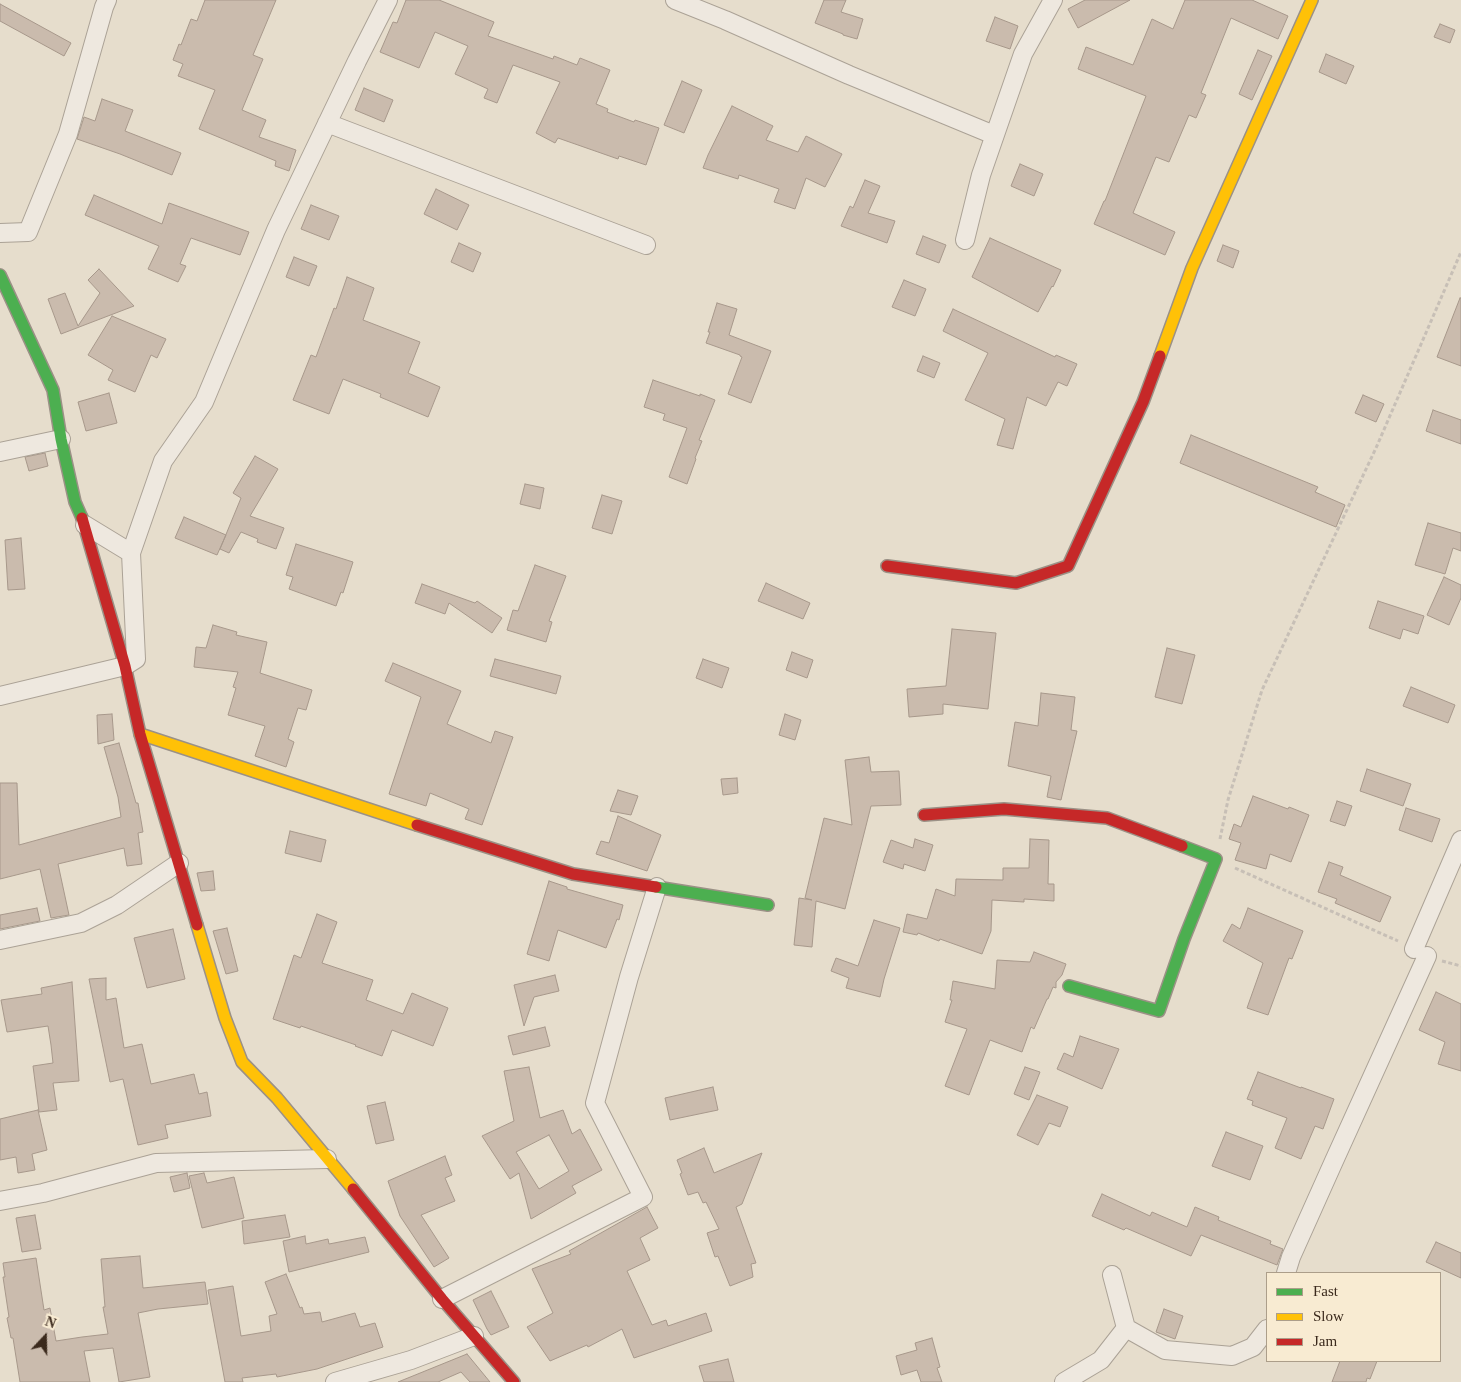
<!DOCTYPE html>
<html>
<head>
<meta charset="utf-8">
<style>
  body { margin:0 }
  #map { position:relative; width:1461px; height:1382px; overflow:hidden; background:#e6ddcc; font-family:"Times New Roman",serif }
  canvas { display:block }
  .legend { position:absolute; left:1266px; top:1272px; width:175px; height:90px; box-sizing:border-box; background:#f8ebd2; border:1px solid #ac9e8a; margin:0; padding:6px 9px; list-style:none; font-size:15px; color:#3b2a1d }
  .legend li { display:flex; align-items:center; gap:10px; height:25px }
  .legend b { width:25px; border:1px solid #ac9e8a }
  .north { position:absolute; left:20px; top:1312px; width:50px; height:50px; -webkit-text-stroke:4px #f8ebd2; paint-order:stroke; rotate:21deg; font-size:14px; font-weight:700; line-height:20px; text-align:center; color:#3b2a1d }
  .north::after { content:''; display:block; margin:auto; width:18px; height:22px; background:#3b2a1d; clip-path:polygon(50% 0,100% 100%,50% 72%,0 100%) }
</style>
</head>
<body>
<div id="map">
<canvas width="1461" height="1382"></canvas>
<ul class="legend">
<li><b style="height:6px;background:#4caf50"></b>Fast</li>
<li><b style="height:6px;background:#ffc107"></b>Slow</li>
<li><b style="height:6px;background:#c62828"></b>Jam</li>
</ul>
<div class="north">N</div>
</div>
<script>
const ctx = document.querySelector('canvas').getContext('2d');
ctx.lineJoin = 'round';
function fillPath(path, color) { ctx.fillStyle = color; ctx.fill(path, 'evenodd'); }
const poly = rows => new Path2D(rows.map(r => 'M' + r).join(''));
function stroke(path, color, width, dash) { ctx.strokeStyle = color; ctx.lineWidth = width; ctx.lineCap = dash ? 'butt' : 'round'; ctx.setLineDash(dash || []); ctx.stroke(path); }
const building = poly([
  [205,0,276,0,253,55,263,59,242,110,266,120,259,137,296,150,289,171,275,166,276,161,199,129,215,90,178,76,183,64,173,60,179,44,181,45,191,19,197,21,205,0],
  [406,0,439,0,494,22,488,36,553,59,554,56,577,65,580,58,610,70,596,104,608,109,607,112,634,122,635,120,659,128,646,165,619,156,618,159,558,138,555,143,536,133,560,82,513,65,497,103,484,98,488,89,455,74,468,46,435,32,419,68,380,52,393,22,397,23,406,0],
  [824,0,846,0,841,12,863,19,857,39,843,35,843,34,815,23,824,0],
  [1085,0,1130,0,1078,28,1068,9,1085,0],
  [1185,0,1252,0,1288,16,1278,39,1231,18,1201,93,1206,95,1196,118,1189,115,1169,162,1156,157,1133,213,1175,232,1165,255,1094,224,1104,201,1105,201,1146,96,1078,69,1086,47,1133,65,1152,19,1173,29,1185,0],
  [0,4,71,43,64,56,0,21,0,4],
  [995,17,1018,26,1010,49,986,41,995,17],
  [1440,24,1455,30,1450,43,1434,37,1440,24],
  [1258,50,1272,56,1252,100,1239,94,1258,50],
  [1326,54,1354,66,1346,84,1319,72,1326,54],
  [682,81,702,90,684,133,664,125,682,81],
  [364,88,393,100,384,122,355,110,364,88],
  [102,99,133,110,125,131,181,153,172,175,120,154,77,139,84,117,95,121,102,99],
  [732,106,773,126,766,140,798,152,806,136,842,154,825,187,806,178,795,209,774,202,779,189,739,175,738,179,703,168,708,155,732,106],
  [1020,164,1043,174,1034,196,1011,186,1020,164],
  [865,180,880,186,868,213,895,221,887,243,841,226,850,206,853,208,865,180],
  [436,189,469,205,457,230,424,214,436,189],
  [94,195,162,224,169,203,249,232,240,255,191,238,180,264,186,266,178,282,148,269,159,246,85,215,94,195],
  [311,205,339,216,329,240,301,229,311,205],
  [923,236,946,245,939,263,916,254,923,236],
  [990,238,1061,270,1053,287,1052,286,1038,312,972,277,990,238],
  [459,243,481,253,473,272,451,262,459,243],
  [1223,245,1239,251,1233,268,1217,261,1223,245],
  [294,257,317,266,309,286,286,277,294,257],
  [99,269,134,306,61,334,48,299,65,293,78,326,100,293,88,280,99,269],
  [347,277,374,288,363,320,420,342,408,373,440,387,428,417,380,397,381,394,343,379,329,414,293,400,311,355,316,357,334,308,336,309,347,277],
  [904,280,926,289,915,316,892,307,904,280],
  [1460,298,1461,298,1461,366,1437,357,1460,298],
  [717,303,737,309,729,335,771,351,751,403,728,394,742,357,740,356,740,355,706,343,710,332,708,332,717,303],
  [953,309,1055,357,1056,355,1077,364,1067,386,1058,382,1046,406,1027,397,1013,449,997,445,1005,419,965,400,988,353,943,331,953,309],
  [112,316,166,339,157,358,151,355,135,392,108,380,113,370,88,355,112,316],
  [923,356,940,363,934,378,917,371,923,356],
  [653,380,700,396,700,394,715,400,699,440,702,441,695,458,696,459,687,484,669,477,687,428,663,420,665,414,644,407,653,380],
  [109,393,117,423,86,431,78,402,109,393],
  [1363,395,1384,404,1376,422,1355,413,1363,395],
  [1433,410,1461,420,1461,444,1426,431,1433,410],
  [1191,435,1318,487,1315,492,1345,505,1336,527,1180,463,1191,435],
  [45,453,48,466,29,471,25,457,45,453],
  [255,456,278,469,250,516,284,528,276,549,257,542,258,539,241,532,229,553,220,549,241,498,233,493,255,456],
  [525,484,544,488,540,509,520,504,525,484],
  [602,495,622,501,612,534,592,528,602,495],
  [184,517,226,535,217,555,175,538,184,517],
  [1428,523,1461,533,1461,551,1453,548,1445,574,1415,565,1428,523],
  [21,538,25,589,8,590,5,540,21,538],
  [296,544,353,562,343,593,341,592,336,606,289,589,293,577,286,575,296,544],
  [535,565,566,576,549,621,552,622,546,642,507,630,513,610,518,611,535,565],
  [1444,577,1461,585,1461,598,1449,625,1427,615,1444,577],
  [766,583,810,603,803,619,758,601,766,583],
  [422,584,475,603,477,601,502,618,492,633,449,603,445,614,415,603,422,584],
  [1378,601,1424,616,1418,634,1403,629,1400,639,1369,628,1378,601],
  [213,625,237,632,236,635,267,642,260,673,312,690,306,710,298,708,288,739,294,742,286,767,255,756,265,726,228,715,236,688,233,687,238,672,194,667,196,647,206,648,213,625],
  [952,629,996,633,988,709,943,704,943,714,909,717,907,689,946,686,952,629],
  [1167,648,1195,655,1182,704,1155,697,1167,648],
  [792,652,813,660,807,678,786,670,792,652],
  [495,659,561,676,556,694,490,676,495,659],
  [703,659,729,668,722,688,696,678,703,659],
  [393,663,461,691,447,724,491,743,495,731,513,737,482,825,465,819,469,809,430,793,426,806,389,794,421,697,385,681,393,663],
  [1411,687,1455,705,1448,723,1403,706,1411,687],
  [1041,693,1075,697,1071,730,1077,731,1061,800,1047,797,1051,776,1008,766,1015,722,1038,726,1041,693],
  [112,714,114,740,98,744,97,715,112,714],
  [785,714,801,720,795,740,779,735,785,714],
  [119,743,136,803,138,803,143,832,138,833,142,864,127,866,124,848,58,864,69,915,51,918,40,869,0,879,0,783,17,783,19,845,121,817,118,797,104,747,119,743],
  [869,757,871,772,899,771,901,805,871,806,845,909,816,901,812,947,794,945,799,898,812,900,805,898,824,818,852,825,845,760,869,757],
  [1367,769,1411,784,1403,806,1360,791,1367,769],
  [737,778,738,793,723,795,721,779,737,778],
  [618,790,638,796,631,815,610,811,618,790],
  [1253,796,1288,809,1289,807,1309,815,1291,862,1270,854,1266,869,1235,860,1241,843,1229,839,1234,824,1241,827,1253,796],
  [1337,801,1352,806,1345,826,1330,821,1337,801],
  [1406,808,1440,819,1432,842,1399,830,1406,808],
  [618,816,661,835,647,871,596,854,601,841,609,843,618,816],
  [290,831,326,840,321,862,285,853,290,831],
  [915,839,933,845,925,871,904,864,903,869,883,862,891,840,913,848,915,839],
  [1030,839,1049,840,1048,884,1054,884,1054,901,1024,899,1024,902,992,900,991,931,982,954,940,939,939,941,918,933,917,935,903,932,907,914,927,919,936,889,955,896,956,879,1003,880,1003,868,1029,868,1030,839],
  [1329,862,1343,867,1340,875,1391,897,1380,922,1335,903,1337,899,1318,892,1329,862],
  [213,871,215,890,201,891,197,873,213,871],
  [549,881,567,887,567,889,623,905,619,920,617,919,606,948,558,930,549,961,527,954,549,881],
  [37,908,40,921,0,929,0,915,37,908],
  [1248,908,1303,931,1292,959,1289,958,1268,1015,1247,1008,1263,963,1223,941,1232,924,1240,929,1248,908],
  [317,914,337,922,322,963,373,980,366,1000,403,1014,412,993,448,1008,433,1046,392,1030,382,1056,355,1046,356,1045,301,1026,300,1028,273,1019,294,955,301,958,317,914],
  [874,920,900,928,884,979,880,997,846,988,849,978,831,971,836,958,858,966,874,920],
  [227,928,238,971,226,974,213,931,227,928],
  [173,929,185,979,147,988,134,938,173,929],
  [1034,952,1066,964,1062,975,1056,982,1056,988,1053,987,1048,999,1047,999,1034,1029,1031,1027,1022,1052,990,1040,969,1095,945,1086,967,1029,945,1022,952,1000,950,1000,953,981,995,989,997,960,1030,962,1034,952],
  [555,975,559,991,534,997,524,1026,514,985,555,975],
  [106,978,106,1000,116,998,124,1048,142,1044,151,1084,194,1074,199,1094,207,1092,211,1116,165,1125,168,1138,138,1145,123,1079,110,1082,89,979,106,978],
  [72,982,79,1081,53,1083,57,1110,39,1112,33,1066,53,1063,51,1045,48,1026,7,1032,1,1000,42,994,41,988,72,982],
  [1436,992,1461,1004,1461,1071,1438,1064,1445,1042,1419,1030,1436,992],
  [545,1027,550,1046,513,1055,508,1036,545,1027],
  [1080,1036,1119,1049,1102,1089,1057,1069,1064,1053,1073,1057,1080,1036],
  [529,1067,540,1118,563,1110,572,1134,580,1129,602,1170,572,1186,576,1193,531,1219,519,1173,510,1179,482,1136,514,1121,504,1071,529,1067],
  [549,1135,569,1171,539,1189,516,1152,549,1135],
  [1025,1067,1040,1072,1029,1100,1014,1094,1025,1067],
  [1258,1072,1301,1088,1301,1087,1334,1099,1323,1129,1315,1126,1301,1159,1275,1148,1287,1118,1252,1105,1253,1101,1247,1099,1258,1072],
  [713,1087,718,1110,670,1120,665,1098,713,1087],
  [1037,1095,1068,1107,1060,1127,1049,1123,1038,1145,1017,1135,1037,1095],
  [385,1102,394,1140,376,1144,367,1106,385,1102],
  [38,1110,47,1150,32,1154,35,1170,18,1173,16,1157,0,1160,0,1119,38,1110],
  [1226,1132,1263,1146,1250,1180,1212,1166,1226,1132],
  [704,1148,714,1173,762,1153,742,1204,736,1207,756,1263,751,1264,753,1277,730,1286,718,1256,715,1257,707,1233,719,1229,706,1202,703,1203,698,1192,688,1195,680,1174,682,1173,677,1160,704,1148],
  [445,1156,452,1175,445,1178,455,1201,421,1215,449,1258,434,1267,400,1216,388,1181,445,1156],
  [187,1173,190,1188,174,1192,170,1177,187,1173],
  [204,1173,207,1183,234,1177,244,1218,202,1228,189,1176,204,1173],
  [1102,1194,1150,1216,1152,1212,1187,1227,1195,1207,1219,1217,1218,1220,1271,1241,1270,1244,1283,1249,1277,1265,1201,1235,1191,1256,1126,1228,1124,1230,1092,1216,1102,1194],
  [647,1207,658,1228,640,1238,650,1260,627,1271,652,1325,666,1320,668,1326,706,1313,712,1331,634,1358,622,1329,588,1347,587,1345,550,1361,527,1327,553,1313,532,1269,571,1254,569,1251,647,1207],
  [35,1215,41,1249,22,1252,16,1218,35,1215],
  [285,1215,290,1237,244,1244,242,1221,285,1215],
  [305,1236,306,1244,328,1239,329,1244,365,1237,369,1252,289,1272,283,1241,305,1236],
  [1436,1242,1461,1253,1461,1278,1426,1262,1436,1242],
  [140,1256,143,1288,205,1282,208,1304,158,1309,138,1313,150,1377,119,1382,113,1348,84,1351,90,1382,20,1382,13,1338,11,1338,7,1318,9,1317,3,1277,5,1277,3,1263,36,1258,44,1310,50,1308,56,1341,82,1337,108,1334,103,1307,105,1307,101,1259,140,1256],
  [286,1274,300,1308,302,1307,304,1314,320,1312,322,1322,355,1313,360,1327,375,1323,383,1347,317,1369,277,1377,276,1374,242,1378,243,1382,225,1382,208,1290,233,1286,241,1336,271,1331,269,1316,277,1314,265,1282,286,1274],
  [491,1291,509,1327,491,1335,487,1329,473,1300,491,1291],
  [1164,1309,1183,1316,1175,1339,1156,1332,1164,1309],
  [932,1338,940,1367,937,1368,942,1382,921,1382,917,1370,901,1375,896,1356,917,1350,915,1343,932,1338],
  [467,1354,490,1382,470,1382,461,1372,438,1382,398,1382,467,1354],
  [728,1359,734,1382,704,1382,699,1366,728,1359],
  [1340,1361,1377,1361,1370,1379,1367,1378,1366,1382,1332,1382,1340,1361]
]);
fillPath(building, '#cabbad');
stroke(building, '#a7988b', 1);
const street = poly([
  [675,0,725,20,849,75,994,135],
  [327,123,646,245],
  [0,233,28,232,68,134,104,7,107,0],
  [965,240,981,175,1023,54,1053,0],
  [0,452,61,439],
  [85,525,131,553],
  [0,696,125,666,136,659,131,553,163,461,204,402,276,230,357,61,388,0],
  [0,940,81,923,117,905,179,863],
  [1414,949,1461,840],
  [0,1201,43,1193,156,1163,327,1159],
  [1286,1273,1291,1257,1334,1161,1427,956],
  [442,1299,643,1197,595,1103,629,977,657,887],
  [1126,1328,1165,1350,1232,1356,1253,1347,1267,1329],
  [335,1382,411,1360,474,1336],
  [1064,1382,1101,1360,1126,1328,1112,1275]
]);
const fast = poly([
  [0,275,53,390,61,439,75,502,82,518],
  [656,887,768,905],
  [1069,986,1159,1011,1184,939,1216,859,1182,846]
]);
const slow = poly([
  [1160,356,1192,268,1312,0],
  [140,734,417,825],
  [197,925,225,1018,242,1062,277,1098,353,1189]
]);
const jam = poly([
  [82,518,125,666,140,734,197,925],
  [887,566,1016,583,1068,566,1143,402,1160,356],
  [924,815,1004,809,1107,818,1182,846],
  [417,825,573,874,656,887],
  [353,1189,442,1299,514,1382]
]);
stroke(street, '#aba296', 20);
stroke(fast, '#9b9186', 14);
stroke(slow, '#9b9186', 14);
stroke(jam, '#9b9186', 14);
stroke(poly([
  [1220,839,1228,800,1262,690,1376,448,1461,252],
  [1235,868,1398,941],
  [1442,961,1461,966]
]), '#c7bfb6', 3, [4, 2.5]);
stroke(street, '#eee8df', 18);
stroke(fast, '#4caf50', 11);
stroke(slow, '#ffc107', 11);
stroke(jam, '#c62828', 11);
</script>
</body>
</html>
